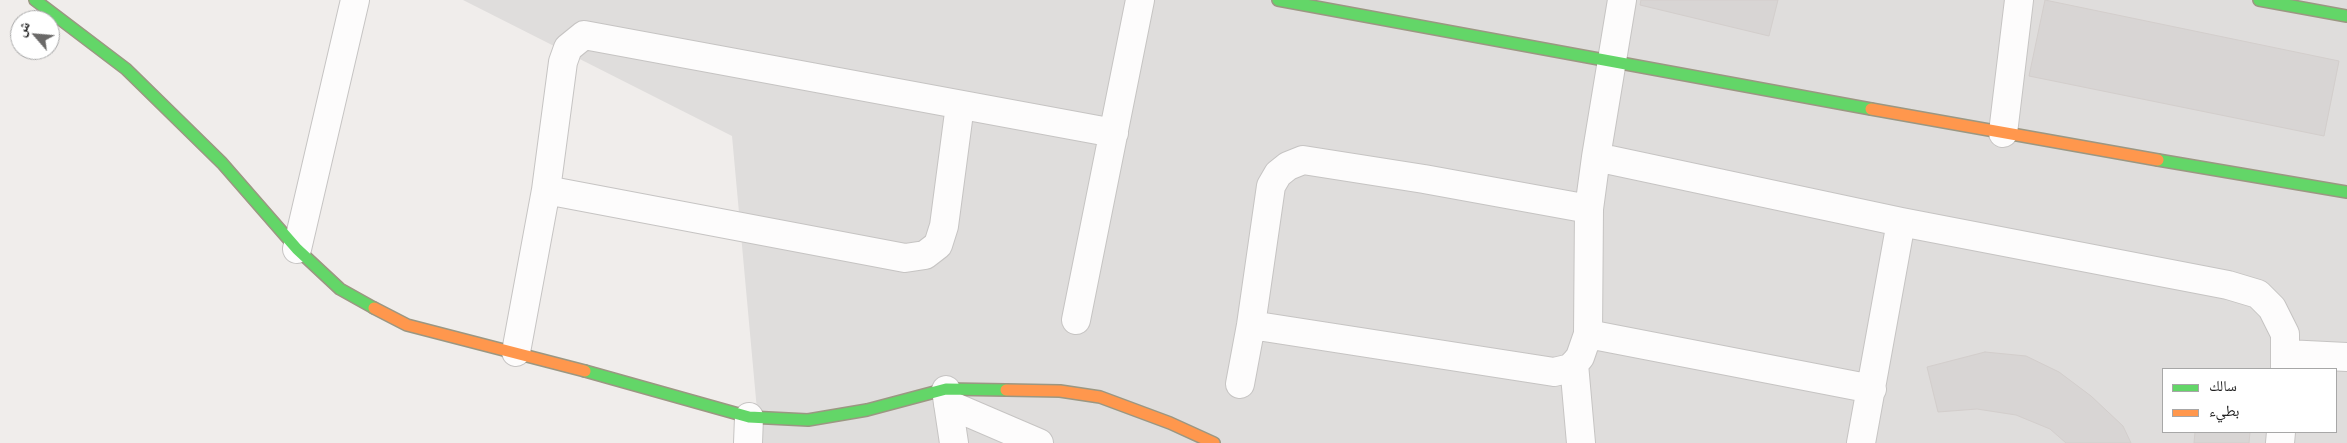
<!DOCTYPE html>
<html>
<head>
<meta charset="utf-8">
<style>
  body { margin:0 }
  #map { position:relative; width:2347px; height:443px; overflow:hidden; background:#f0edeb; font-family:"Asap Condensed","Noto Naskh Arabic",sans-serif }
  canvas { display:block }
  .legend { position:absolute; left:2162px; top:368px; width:175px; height:65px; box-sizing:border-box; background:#fff; border:1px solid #a7a7a7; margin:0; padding:6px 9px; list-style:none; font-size:15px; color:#222 }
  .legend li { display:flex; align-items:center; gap:10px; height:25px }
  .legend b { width:25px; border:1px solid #a7a7a7 }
  .north { position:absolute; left:10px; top:10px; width:50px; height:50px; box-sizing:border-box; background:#fff; border:1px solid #a7a7a7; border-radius:50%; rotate:297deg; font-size:14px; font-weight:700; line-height:20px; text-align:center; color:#222 }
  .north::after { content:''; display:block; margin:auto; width:18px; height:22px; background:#6a6968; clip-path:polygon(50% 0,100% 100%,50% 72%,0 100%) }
</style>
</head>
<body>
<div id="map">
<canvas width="2347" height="443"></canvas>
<ul class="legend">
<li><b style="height:6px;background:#63d668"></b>سالك</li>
<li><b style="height:6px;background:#ff974d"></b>بطيء</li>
</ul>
<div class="north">ش</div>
</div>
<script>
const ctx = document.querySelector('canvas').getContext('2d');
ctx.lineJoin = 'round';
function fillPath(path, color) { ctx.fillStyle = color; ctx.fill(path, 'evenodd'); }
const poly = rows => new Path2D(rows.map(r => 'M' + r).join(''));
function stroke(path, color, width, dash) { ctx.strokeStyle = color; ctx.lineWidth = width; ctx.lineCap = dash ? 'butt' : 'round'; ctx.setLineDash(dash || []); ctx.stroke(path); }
fillPath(poly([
  [463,0,2347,0,2347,443,760,443,732,136],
  [2163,369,2336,369,2336,432,2163,432]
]), '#dfdddc');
const building = poly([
  [1641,0,1778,0,1769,36,1640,5,1641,0],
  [2045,0,2339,61,2324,136,2029,76,2045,0],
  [1985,352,2026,356,2059,372,2091,396,2123,426,2131,443,2066,443,2050,429,2016,415,1977,409,1938,412,1927,367,1985,352],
  [2195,432,2250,432,2249,443,2194,443,2195,432]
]);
fillPath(building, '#d8d5d4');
stroke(building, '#d3cecc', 1);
const street = poly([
  [2003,133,2019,0],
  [1596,157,1901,222,2228,285,2258,294,2272,308,2285,334,2285,369],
  [546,190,905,258,925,255,938,245,944,226,960,105],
  [297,249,355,0],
  [1076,320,1140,0],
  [1251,325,1554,372,1571,368,1580,357,1588,334,1589,209,1596,157,1622,0],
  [1588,334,1872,389],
  [516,352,546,190,563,62,568,48,584,35,1114,133],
  [2286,354,2347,357],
  [1574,364,1581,443],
  [1240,384,1251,325,1271,186,1278,174,1288,166,1303,160,1424,179,1589,209],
  [946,390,954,443],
  [948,404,1039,443],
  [748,443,749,417],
  [1861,443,1901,222],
  [2280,443,2281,432]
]);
const fast = poly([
  [35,0,126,69,222,163,297,249,340,289,374,308],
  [1278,0,1871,109],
  [2259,0,2347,16],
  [2158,160,2347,192],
  [585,371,749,417,808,420,867,410,946,389,1006,390]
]);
const slow = poly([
  [1871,109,2158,160],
  [374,308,407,325,585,371],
  [1006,390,1060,391,1100,397,1170,423,1214,443]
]);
stroke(street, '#c6c4c3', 30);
stroke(fast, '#9b9782', 14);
stroke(slow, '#9b9782', 14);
stroke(street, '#fdfcfc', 28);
stroke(fast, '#63d668', 11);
stroke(slow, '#ff974d', 11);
</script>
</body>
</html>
